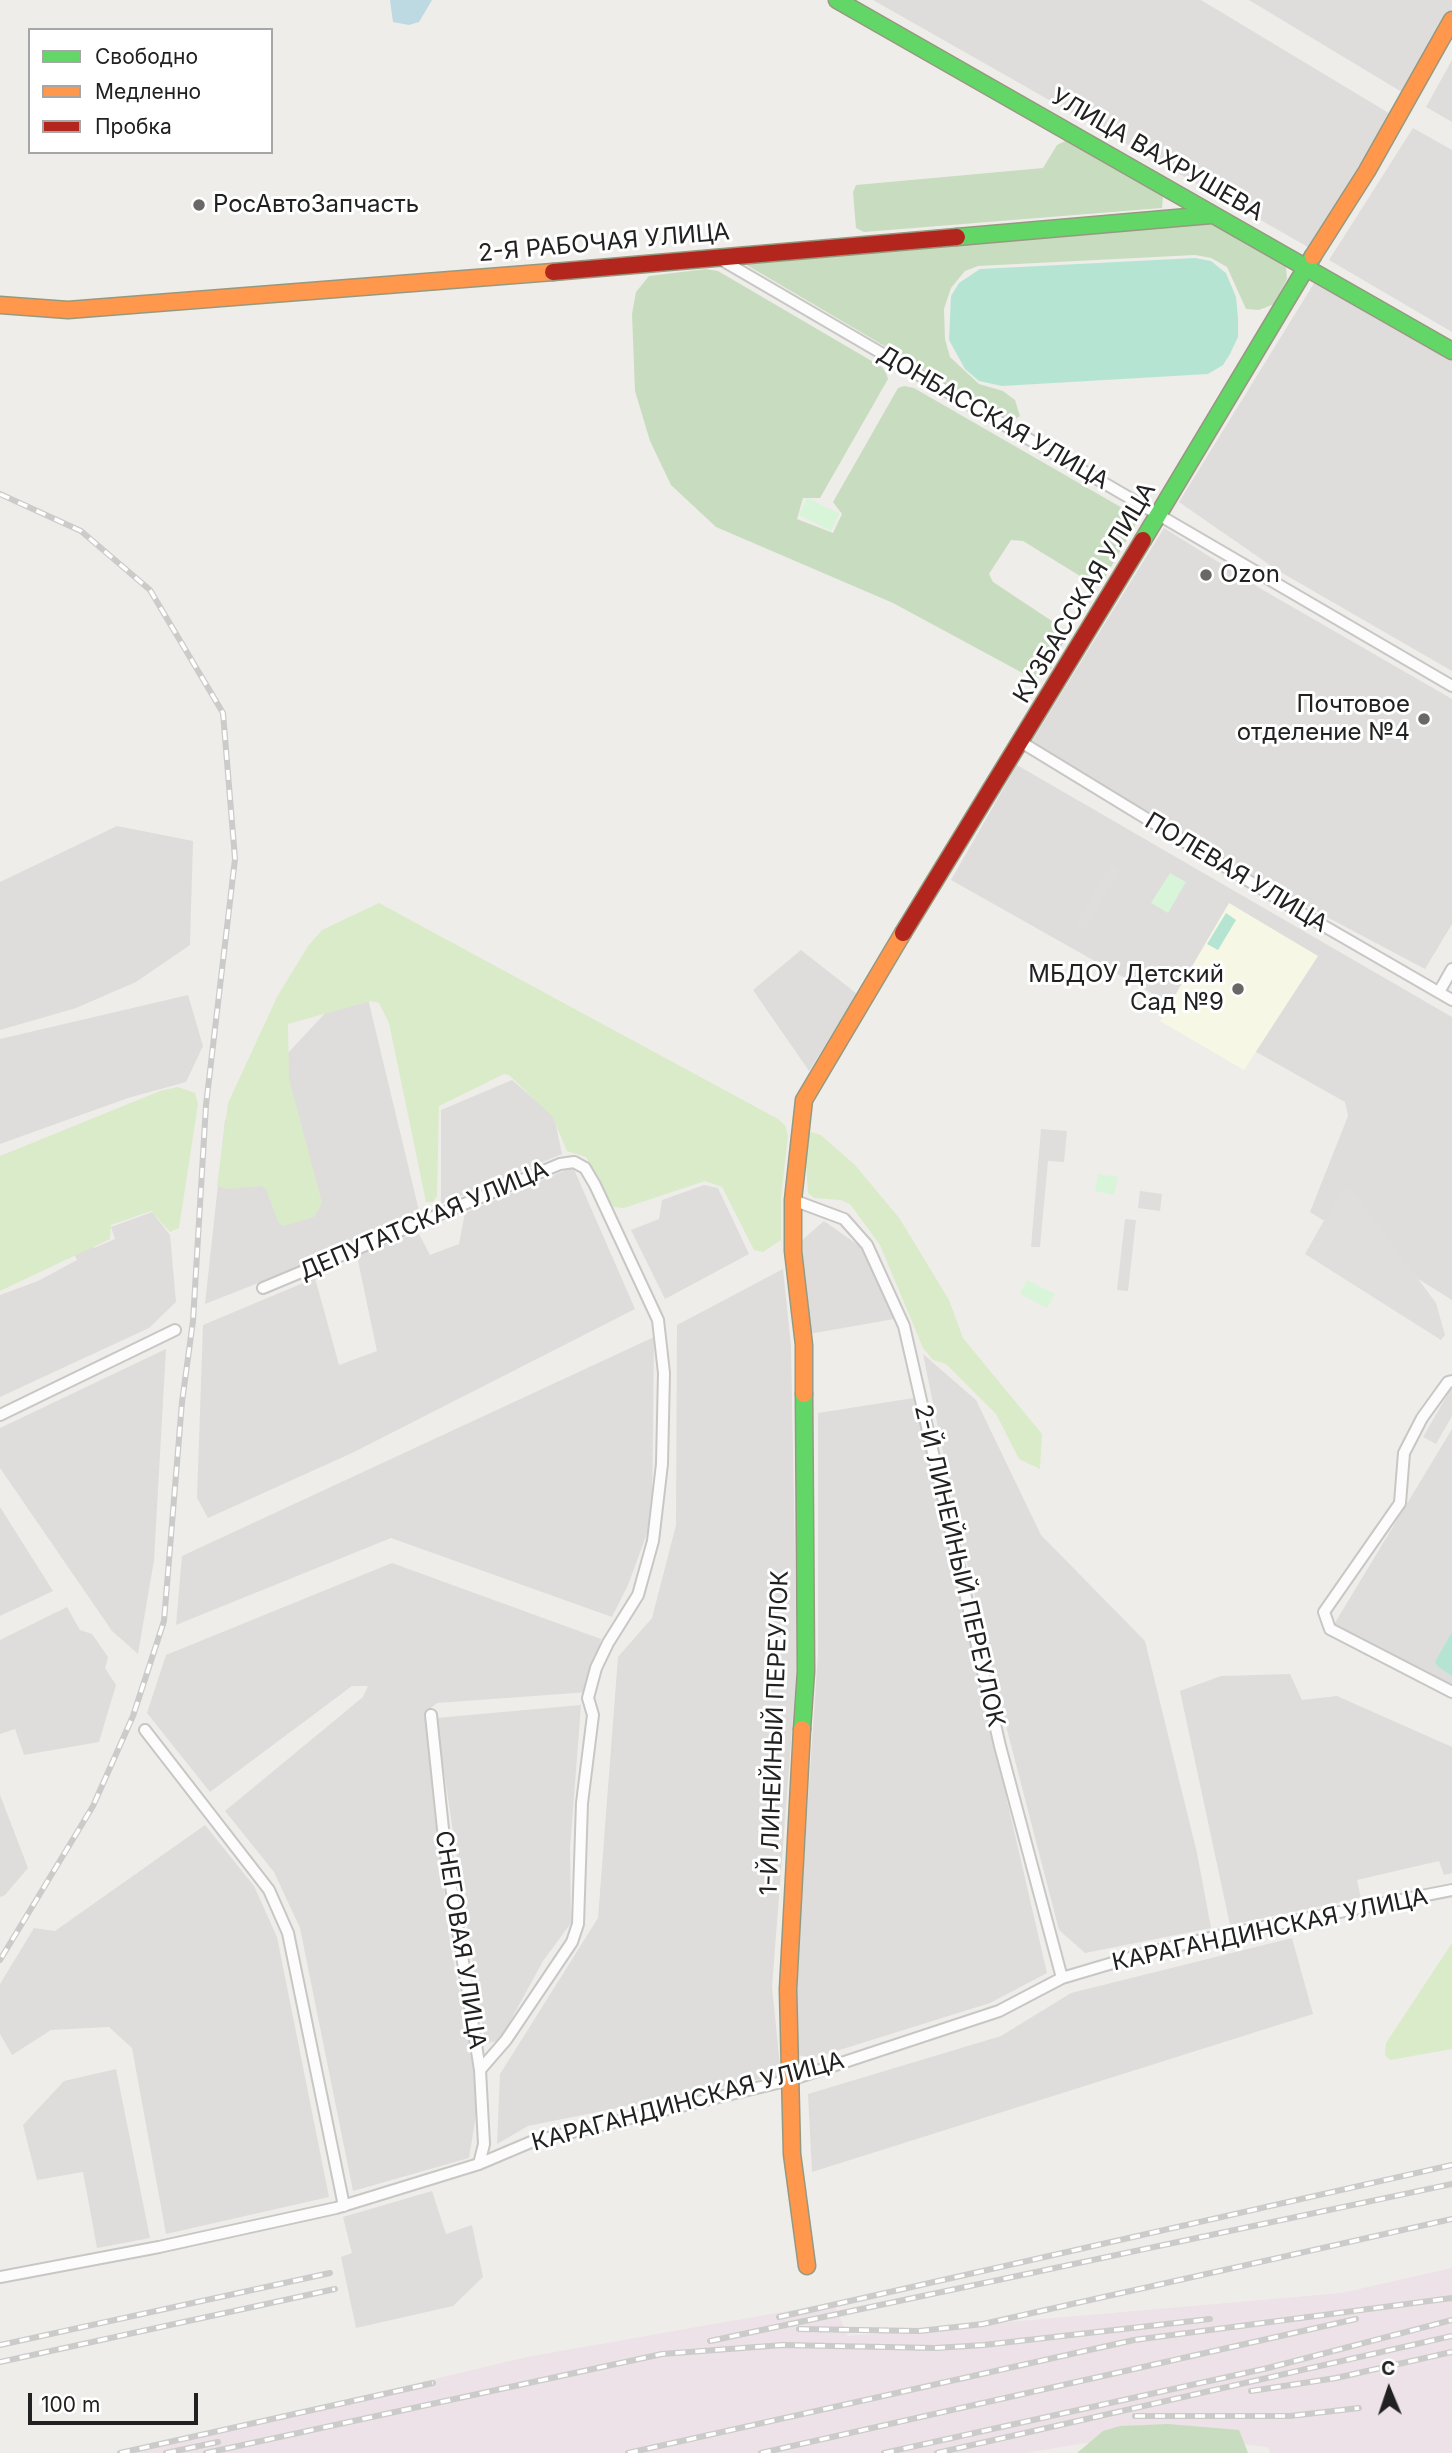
<!DOCTYPE html>
<html>
<head>
<meta charset="utf-8">
<style>
  body { margin:0 }
  #map { position:relative; width:1452px; height:2453px; overflow:hidden; background:#efede9; font-family:Inter,sans-serif }
  canvas { display:block }
  .legend { position:absolute; left:28px; top:28px; width:245px; height:126px; box-sizing:border-box; background:#fff; border:2px solid #a6a6a6; margin:0; padding:9px 12px; list-style:none; font-size:21px; color:#212121 }
  .legend li { display:flex; align-items:center; gap:14px; height:35px }
  .legend b { width:35px; border:2px solid #a6a6a6 }
  .north { position:absolute; left:1354px; top:2355px; width:70px; height:70px; -webkit-text-stroke:5px #fff; paint-order:stroke; rotate:358deg; font-size:19px; font-weight:700; line-height:28px; text-align:center; color:#212121 }
  .north::after { content:''; display:block; margin:auto; width:24px; height:32px; background:#212121; clip-path:polygon(50% 0,100% 100%,50% 72%,0 100%) }
  .scale { position:absolute; left:28px; top:2393px; width:170px; height:32px; box-sizing:border-box; border:4px solid #212121; border-top:0; padding-left:9px; font-size:21px; line-height:24px; white-space:nowrap; color:#212121; -webkit-text-stroke:5px #fff; paint-order:stroke }
</style>
</head>
<body>
<div id="map">
<canvas width="1452" height="2453"></canvas>
<ul class="legend">
<li><b style="height:9px;background:#63d668"></b>Свободно</li>
<li><b style="height:9px;background:#ff974d"></b>Медленно</li>
<li><b style="height:9px;background:#b3261e"></b>Пробка</li>
</ul>
<div class="north">С</div>
<div class="scale">100 m</div>
</div>
<script>
const ctx = document.querySelector('canvas').getContext('2d');
ctx.lineJoin = 'round';
function fillPath(path, color) { ctx.fillStyle = color; ctx.fill(path, 'evenodd'); }
const poly = rows => new Path2D(rows.map(r => 'M' + r).join(''));
function stroke(path, color, width, dash) { ctx.strokeStyle = color; ctx.lineWidth = width; ctx.lineCap = dash ? 'butt' : 'round'; ctx.setLineDash(dash || []); ctx.stroke(path); }
function label(font, color, halo, rows, align = 'center') {
  ctx.font = font + ' Inter,sans-serif'; ctx.lineWidth = 6; ctx.setLineDash([]); ctx.textBaseline = 'middle'; ctx.strokeStyle = halo; ctx.fillStyle = color; for (const [text, x, y, turn = 0] of rows) {
    ctx.save(); ctx.translate(x, y); ctx.rotate((+turn || 0) * Math.PI / 180); ctx.textAlign = isNaN(turn) ? turn : align; if (halo) ctx.strokeText(text, 0, 0); ctx.fillText(text, 0, 0); ctx.restore();
  }
}
fillPath(poly([
  [873,0,1201,0,1392,115,1308,247],
  [1249,0,1452,0,1452,9,1405,94],
  [1452,60,1452,122,1426,107],
  [1413,128,1452,150,1452,332,1329,260],
  [1316,280,1452,360,1452,671,1277,570,1179,502],
  [1164,528,1263,590,1452,699,1452,924,1425,969,1306,906,1030,744],
  [1017,765,1452,1017,1452,1300,1310,1212,1348,1116,1345,1102,951,880],
  [117,826,193,841,190,945,136,982,76,1008,0,1030,0,882],
  [801,950,857,994,809,1071,753,990],
  [362,974,421,1219,205,1304,225,1120],
  [188,995,203,1046,186,1082,128,1098,0,1144,0,1039],
  [512,1080,554,1116,562,1154,441,1204,441,1110],
  [573,1167,635,1309,352,1453,208,1518,197,1498,203,1325,315,1278,339,1365,377,1351,357,1256,418,1232,430,1255,459,1244,465,1213],
  [704,1185,718,1188,749,1254,665,1299,631,1230,659,1219,662,1200],
  [152,1212,170,1235,176,1302,149,1328,0,1397,0,1295,38,1281,77,1260,65,1236,84,1227,94,1248,115,1239,111,1227],
  [824,1221,861,1247,894,1319,809,1334,801,1241],
  [783,1269,791,1346,797,1665,772,1987,781,2075,528,2126,497,2144,500,2074,598,1918,618,1657,652,1618,676,1525,677,1325],
  [654,1337,652,1520,628,1585,612,1617,391,1538,176,1625,182,1556],
  [166,1349,154,1560,138,1654,112,1631,0,1468,0,1428],
  [923,1354,976,1400,1041,1535,1145,1641,1197,1853,1211,1928,1085,1953,1059,1930,1005,1722,956,1517],
  [914,1398,1047,1973,990,2003,814,2058,797,2055,795,1990,818,1653,818,1413],
  [1452,1429,1452,1686,1333,1626],
  [0,1507,53,1591,0,1616],
  [392,1563,601,1639,589,1692,437,1703,426,1712,449,1936,479,2097,469,2158,353,2191,300,1928,274,1872,225,1811,363,1697,368,1686,352,1686,210,1792,147,1713,166,1655],
  [67,1607,80,1630,92,1634,108,1657,105,1668,116,1685,99,1742,24,1755,15,1729,0,1734,0,1640],
  [1290,1674,1302,1700,1337,1696,1452,1747,1452,1873,1444,1875,1439,1861,1357,1880,1361,1898,1230,1925,1180,1691,1221,1676],
  [581,1705,570,1849,571,1923,543,1961,500,2040,485,2044,436,1718],
  [0,1795,28,1868,5,1895,0,1897],
  [205,1825,254,1886,277,1937,329,2197,166,2234,132,2048,109,2027,51,2030,12,2055,0,2034,0,1984,34,1928,55,1931],
  [1292,1938,1313,2014,812,2172,808,2094,1001,2036,1071,1993],
  [116,2069,150,2238,97,2248,83,2172,37,2180,23,2125,64,2081],
  [432,2191,446,2234,472,2225,483,2277,453,2306,356,2328,341,2257,352,2253,343,2217]
]), '#dedddb');
fillPath(poly([
  [1452,2268,1452,2453,1270,2453,1268,2447,1144,2433,1026,2453,123,2453,527,2357,833,2303,848,2336,1342,2293]
]), '#ece2e7');
fillPath(poly([
  [1229,903,1318,956,1244,1070,1160,1021]
]), '#f7f7e5');
fillPath(poly([
  [379,903,778,1119,785,1125,788,1135,781,1198,781,1240,763,1252,754,1250,722,1187,705,1181,624,1208,613,1207,586,1157,567,1151,552,1116,509,1075,504,1074,439,1106,437,1196,433,1202,426,1202,389,1023,379,1003,371,1001,288,1024,289,1079,322,1203,314,1217,283,1226,278,1222,266,1189,261,1186,228,1189,217,1186,228,1103,277,997,308,946,322,930],
  [178,1087,195,1093,198,1104,179,1228,170,1232,151,1211,111,1225,110,1239,0,1291,0,1156,160,1091],
  [811,1132,821,1135,855,1165,900,1219,949,1300,963,1338,1042,1434,1040,1469,1019,1459,996,1414,946,1364,933,1360,923,1348,880,1245,850,1204,841,1200,814,1198,808,1193,804,1136],
  [1452,1943,1452,2049,1390,2060,1385,2055,1386,2043]
]), '#daebc9');
fillPath(poly([
  [1065,141,1163,197,1162,208,864,232,856,228,853,192,856,185,1043,168,1057,145],
  [1204,223,1221,227,1247,240,1286,266,1287,279,1274,304,1259,310,1246,309,1227,267,1211,258,1195,255,978,266,965,271,951,288,944,309,945,339,950,357,979,384,1003,391,1015,400,1020,416,1012,421,745,264],
  [706,269,718,271,882,367,886,373,888,379,820,498,803,498,797,519,833,533,842,514,833,502,898,388,904,386,914,388,1131,513,1136,524,1104,579,1085,579,1023,541,1011,540,989,574,993,582,1064,629,1065,639,1051,669,1042,678,1030,677,893,603,716,527,671,485,650,441,635,391,632,314,636,292,649,276],
  [1168,2424,1239,2430,1248,2453,1077,2453,1103,2431,1120,2426]
]), '#c8ddbf');
fillPath(poly([
  [807,498,839,513,831,531,799,515],
  [1170,873,1186,882,1168,913,1151,903],
  [1098,1174,1118,1177,1114,1195,1095,1191],
  [1027,1280,1055,1294,1047,1308,1020,1294]
]), '#d8f4d9');
fillPath(poly([
  [1195,258,1211,261,1226,273,1236,297,1238,318,1238,337,1230,354,1223,365,1208,374,1002,386,979,381,965,369,949,340,951,296,959,283,980,269],
  [1226,913,1236,920,1218,950,1207,944],
  [1452,1632,1452,1676,1437,1666,1435,1662]
]), '#b5e5d2');
fillPath(poly([
  [1111,863,1121,869,1084,930,1074,925],
  [1041,1129,1067,1131,1064,1162,1048,1161,1040,1247,1031,1247],
  [1343,1187,1353,1191,1436,1303,1445,1335,1441,1340,1305,1254],
  [1140,1191,1162,1194,1160,1211,1138,1208],
  [1125,1219,1136,1220,1128,1291,1117,1290],
  [1452,1387,1452,1416,1436,1444,1423,1437]
]), '#dfdedd');
fillPath(poly([
  [390,0,432,0,419,22,409,25,393,22]
]), '#bdd9e1');
const street = poly([
  [720,259,1452,686],
  [1021,742,1298,911,1452,1000],
  [1439,992,1452,969],
  [793,1200,844,1219,867,1245,904,1326,1000,1746,1062,1978],
  [263,1288,560,1164,574,1162,585,1168,595,1185,658,1320,664,1373,662,1464,653,1541,638,1595,608,1643,596,1668,588,1698,593,1715,582,1803,578,1924,572,1942,506,2040,480,2070],
  [1452,1381,1448,1382,1422,1418,1404,1453,1400,1503,1324,1612,1330,1629,1452,1692],
  [0,1415,175,1330],
  [431,1715,445,1848,480,2070,484,2144,479,2164],
  [145,1730,269,1890,288,1933,344,2206],
  [0,2277,159,2247,336,2208,479,2164,531,2142,790,2080,999,2011,1062,1978,1143,1954,1222,1935,1452,1890]
]);
const fast = poly([
  [837,0,1452,351],
  [957,237,1211,215],
  [1143,540,1313,256],
  [802,1729,806,1671,804,1394]
]);
const slow = poly([
  [1313,256,1367,171,1452,20],
  [0,305,68,310,553,272],
  [804,1394,804,1345,793,1251,793,1200,804,1100,903,933],
  [802,1729,788,1989,792,2154,807,2266]
]);
const jam = poly([
  [553,272,957,237],
  [903,933,1143,540]
]);
stroke(street, '#c8c7c5', 14);
stroke(fast, '#969980', 19);
stroke(slow, '#969980', 19);
stroke(jam, '#969980', 19);
stroke(street, '#fdfcfc', 10);
stroke(fast, '#63d668', 16);
stroke(slow, '#ff974d', 16);
stroke(jam, '#b3261e', 16);
const rail = poly([
  [0,494,81,531,150,590,223,713,235,859,206,1105,193,1321,182,1402,164,1621,133,1716,93,1806,0,1960],
  [779,2317,1452,2165],
  [799,2329,919,2331,983,2324,1452,2219],
  [710,2341,1452,2184],
  [0,2345,330,2273],
  [0,2362,335,2289],
  [1251,2391,1336,2378,1452,2352],
  [1135,2416,1290,2416,1359,2408],
  [120,2453,433,2383],
  [166,2453,218,2442],
  [206,2453,662,2354,783,2345,935,2348,984,2345,1210,2319],
  [628,2453,1134,2340,1452,2298],
  [761,2453,1356,2319],
  [884,2453,1268,2368,1452,2320],
  [937,2453,1452,2336]
]);
stroke(rail, '#cbcbca', 6);
stroke(rail, '#fff', 3.5, [10]);
for (const [x, y, r, color] of [
  [199,205,7,"#696867"],
  [1206,575,7,"#696867"],
  [1424,719,7,"#696867"],
  [1238,989,7,"#696867"]
]) { const dot = new Path2D(); dot.arc(x, y, r, 0, 2 * Math.PI); ctx.fillStyle = color; ctx.fill(dot); stroke(dot, '#fff', 2.5); }
label('24px', '#212121', '#fff', [
  ["УЛИЦА ВАХРУШЕВА",1157,155,30],
  ["2-Я РАБОЧАЯ УЛИЦА",604,243,-5],
  ["ДОНБАССКАЯ УЛИЦА",993,418,30],
  ["КУЗБАССКАЯ УЛИЦА",1085,593,-59],
  ["ПОЛЕВАЯ УЛИЦА",1236,873,31],
  ["ДЕПУТАТСКАЯ УЛИЦА",424,1221,-23],
  ["2-Й ЛИНЕЙНЫЙ ПЕРЕУЛОК",959,1566,77],
  ["1-Й ЛИНЕЙНЫЙ ПЕРЕУЛОК",775,1733,-88],
  ["КАРАГАНДИНСКАЯ УЛИЦА",1270,1930,-12],
  ["СНЕГОВАЯ УЛИЦА",460,1940,81],
  ["КАРАГАНДИНСКАЯ УЛИЦА",688,2102,-15]
]);
label('24px', '#212121', '#fff', [
  ["РосАвтоЗапчасть",213,205],
  ["Ozon",1220,575],
  ["Почтовое",1410,705,"right"],
  ["отделение №4",1410,733,"right"],
  ["МБДОУ Детский",1224,975,"right"],
  ["Сад №9",1224,1003,"right"]
], 'left');
</script>
</body>
</html>
